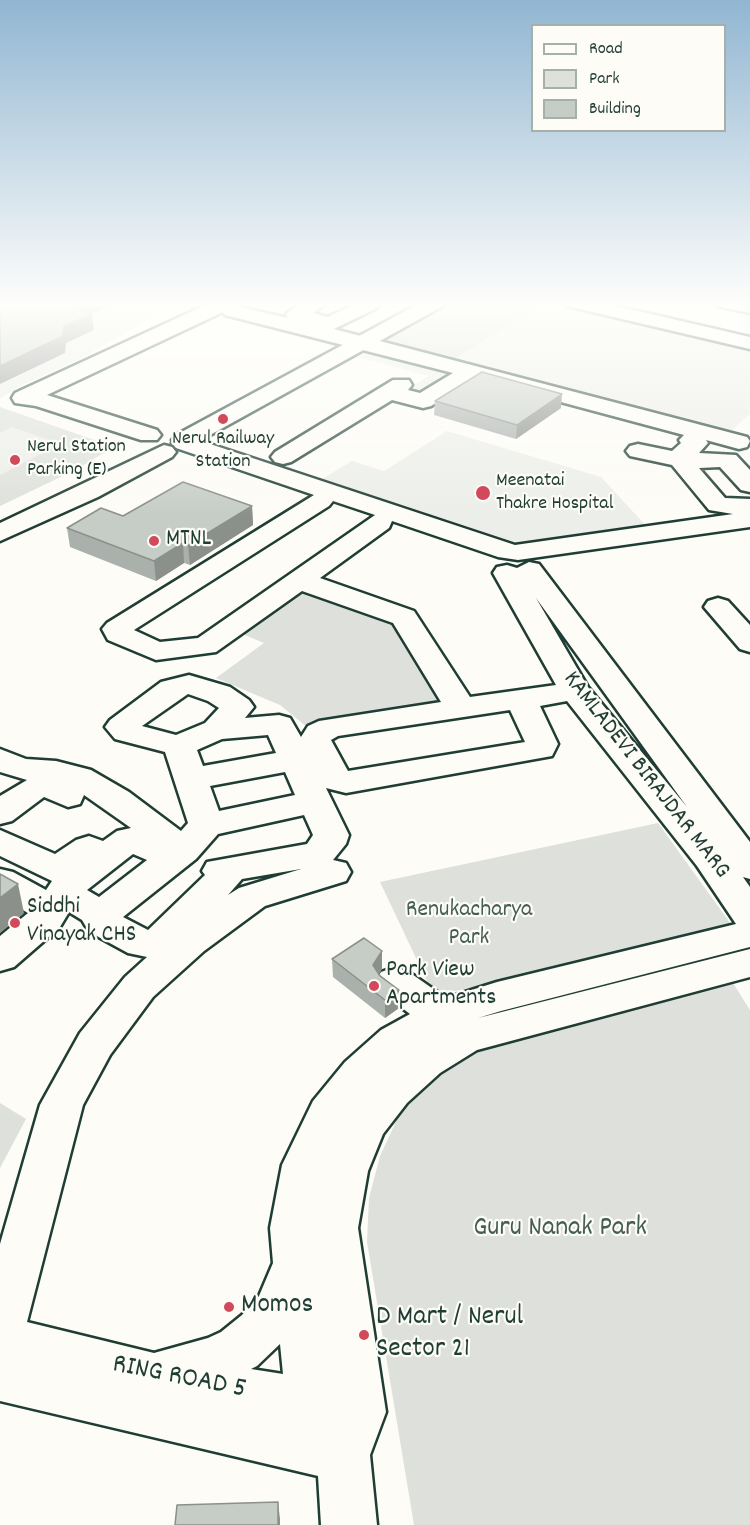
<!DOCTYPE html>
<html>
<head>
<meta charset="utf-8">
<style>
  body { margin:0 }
  #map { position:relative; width:750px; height:1525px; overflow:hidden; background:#fdfcf7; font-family:Dekko,sans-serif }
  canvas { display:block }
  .legend { position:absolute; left:531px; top:24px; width:195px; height:108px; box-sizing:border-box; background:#fdfcf7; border:2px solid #a4b0a9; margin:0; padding:8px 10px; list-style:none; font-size:18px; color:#1f3d34 }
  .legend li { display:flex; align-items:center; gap:12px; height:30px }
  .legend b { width:30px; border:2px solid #a4b0a9 }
</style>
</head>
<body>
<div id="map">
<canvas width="750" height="1525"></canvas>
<ul class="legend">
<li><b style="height:8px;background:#fdfcf7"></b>Road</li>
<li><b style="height:16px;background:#dde0db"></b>Park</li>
<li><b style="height:16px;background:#c6cdc7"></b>Building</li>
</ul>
</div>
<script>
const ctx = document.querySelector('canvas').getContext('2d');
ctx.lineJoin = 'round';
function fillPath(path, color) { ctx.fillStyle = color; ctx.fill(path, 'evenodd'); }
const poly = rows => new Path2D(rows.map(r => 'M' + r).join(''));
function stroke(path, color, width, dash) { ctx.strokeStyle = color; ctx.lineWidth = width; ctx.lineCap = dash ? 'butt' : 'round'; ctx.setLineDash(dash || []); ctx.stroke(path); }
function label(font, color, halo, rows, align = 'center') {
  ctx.font = font + ' Dekko,sans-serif'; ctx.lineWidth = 4.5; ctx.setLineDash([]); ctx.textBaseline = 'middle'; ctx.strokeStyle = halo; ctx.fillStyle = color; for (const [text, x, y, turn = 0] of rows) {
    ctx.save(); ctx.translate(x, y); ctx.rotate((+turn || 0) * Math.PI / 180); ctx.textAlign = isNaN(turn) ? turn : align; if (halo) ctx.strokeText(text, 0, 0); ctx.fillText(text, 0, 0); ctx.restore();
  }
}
fillPath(poly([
  [0,302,178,302,82,358,20,386,0,399],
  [547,302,750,350,750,414,731,431,454,359],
  [370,351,457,374,427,393,410,388,428,376,359,357],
  [0,407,114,447,75,470,0,506],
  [447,431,601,477,648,528,512,547,317,482,352,461,384,471]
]), '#eceee9');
fillPath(poly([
  [451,302,547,302,454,359,383,340],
  [0,407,114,447,75,470,0,506,0,475,60,444,12,427,0,433],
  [302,590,401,627,446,703,307,727,280,705,216,678,264,643,240,633],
  [658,823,733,927,434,996,380,882],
  [733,983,750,1010,750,1525,414,1525,367,1242,369,1198,380,1156,400,1113,431,1078,473,1050,510,1037],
  [0,1103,26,1119,0,1168]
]), '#dde0db');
const minor = poly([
  [212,302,238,302,235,306,288,318,286,315,289,311,304,302,328,302,313,313,328,317,359,302,378,302,377,308,334,329,747,437,750,441,747,447,739,449,706,440,708,443,699,453,736,455,750,470,750,492,741,490,720,467,699,468,725,498,750,499,750,527,518,560,498,557,392,521,389,528,320,578,414,611,470,697,556,685,493,573,497,567,507,565,517,568,529,562,539,564,750,842,750,879,743,877,750,887,750,947,501,1011,478,1018,750,949,750,977,477,1050,440,1073,407,1103,383,1134,368,1171,358,1228,386,1412,370,1455,377,1525,321,1525,318,1476,0,1401,0,1244,40,1105,80,1033,125,977,147,957,128,953,95,935,88,930,82,920,69,912,60,927,14,967,0,971,0,936,28,913,0,897,0,869,13,872,46,890,52,881,0,856,0,830,55,854,76,840,89,836,103,841,117,831,131,828,84,795,80,804,68,807,44,797,12,821,0,824,0,796,27,780,0,772,0,749,26,759,56,761,91,770,129,792,181,831,188,823,165,752,115,739,105,727,110,720,161,682,189,675,230,687,249,700,254,707,245,718,279,715,290,718,301,737,308,726,319,721,441,702,393,623,302,591,216,652,156,660,108,640,102,629,107,623,314,495,176,448,172,443,176,438,192,438,515,545,733,514,709,510,672,465,630,456,626,451,630,446,638,444,672,451,681,443,679,440,684,435,475,379,431,406,423,408,392,400,291,462,283,464,275,462,271,457,275,452,393,380,409,380,412,385,408,390,420,393,453,373,225,315,223,312,47,395,157,430,161,435,157,440,141,440,36,406,15,403,12,398,15,393,212,302],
  [333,501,375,515,198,638,160,642,134,630,329,506,333,501],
  [536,598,687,807,588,687,536,598],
  [188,694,208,701,219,708,205,723,176,735,142,726,188,694],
  [567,701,697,866,736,924,497,982,446,998,409,972,395,967,381,972,375,982,381,992,410,1014,381,1030,345,1062,313,1101,282,1165,270,1228,273,1263,259,1296,242,1315,221,1332,208,1338,154,1353,27,1322,83,1105,110,1055,153,997,204,951,265,906,346,881,351,872,346,863,333,860,346,844,349,835,326,788,346,793,552,756,558,744,540,706,567,701],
  [510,710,525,742,348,771,331,740,338,736,510,710],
  [268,735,276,753,203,766,197,750,222,739,268,735],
  [285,772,295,795,219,811,210,786,285,772],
  [304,815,313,835,307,844,207,862,202,871,205,875,148,930,123,917,196,859,218,834,304,815],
  [133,854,147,860,99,897,87,890,133,854],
  [301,869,239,888,228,895,242,879,301,869],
  [280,1344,283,1374,251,1369,257,1366,280,1344],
  [564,302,599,302,750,337,750,349,567,306,564,302],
  [714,302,750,302,750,313,717,306,714,302],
  [718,598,728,601,750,625,750,652,740,649,704,607,708,601,718,598]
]);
const major = poly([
  [422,302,446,302,443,306,192,445,184,447,176,445,172,440,176,435,422,302],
  [164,445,172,447,176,452,172,457,98,497,0,541,0,523,164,445]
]);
stroke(minor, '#1f3d34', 5);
stroke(major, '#1f3d34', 5);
fillPath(minor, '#fdfcf7');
fillPath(major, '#fdfcf7');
fillPath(poly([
  [435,401,561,408,516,439,434,415],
  [252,506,253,525,190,565,184,563,156,581,70,547,67,528],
  [382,951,382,969,379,974,399,990,399,1008,385,1018,333,977,332,959]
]), '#aab0ab');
fillPath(poly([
  [80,302,118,302,92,314,94,330,66,343,65,353,0,384,0,366,64,326,68,307],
  [562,394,561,408,516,439,517,425],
  [252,506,253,525,190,565,188,545],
  [183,543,184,563,156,581,154,561],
  [18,884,24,913,0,933,0,898],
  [382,951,382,969,373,983,373,965],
  [399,990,399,1008,385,1018,385,1000],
  [278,1502,280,1519,280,1525,278,1525]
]), '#8b908b');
const building = poly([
  [0,302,80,302,68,307,92,314,64,326,63,336,0,366,0,302],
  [482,372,562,394,517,425,435,401,482,372],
  [183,482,252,506,188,545,183,543,154,561,67,528,101,508,123,516,183,482],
  [0,874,18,884,0,898,0,874],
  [364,938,382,951,373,965,380,976,399,990,385,1000,332,959,364,938],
  [278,1502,278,1525,175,1525,177,1505,278,1502]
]);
fillPath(building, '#c6cdc7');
stroke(building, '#8b908b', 1.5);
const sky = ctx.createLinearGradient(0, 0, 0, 515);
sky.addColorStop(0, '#91b6d2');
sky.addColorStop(0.59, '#fefefb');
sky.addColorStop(1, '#fefefb00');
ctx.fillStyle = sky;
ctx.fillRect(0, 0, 750, 515);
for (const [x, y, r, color] of [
  [223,419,6,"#d1495b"],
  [15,460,6,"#d1495b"],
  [483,493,8,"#d1495b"],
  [154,541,6,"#d1495b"],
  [15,923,6,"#d1495b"],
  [374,986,6,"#d1495b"],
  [229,1307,6,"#d1495b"],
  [364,1335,6,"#d1495b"]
]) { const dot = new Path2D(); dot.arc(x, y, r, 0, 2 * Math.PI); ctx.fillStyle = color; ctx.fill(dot); stroke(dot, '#fdfcf7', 2); }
label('20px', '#1f3d34', '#fdfcf7', [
  ["Nerul Railway",223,440,"center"],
  ["Station",223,463,"center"],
  ["Nerul Station",27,448],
  ["Parking (E)",27,471],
  ["Meenatai",496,482],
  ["Thakre Hospital",496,505]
], 'left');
label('24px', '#1f3d34', '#fdfcf7', [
  ["MTNL",166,541],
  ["Siddhi",27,909],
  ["Vinayak CHS",27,937],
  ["Park View",386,972],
  ["Apartments",386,1000]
], 'left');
label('24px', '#1f3d34', '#fdfcf7', [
  ["KAMLADEVI BIRAJDAR MARG",645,776,52]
]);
label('24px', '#455e55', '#fdfcf7', [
  ["Renukacharya",469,912],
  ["Park",469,940]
]);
label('28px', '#455e55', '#fdfcf7', [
  ["Guru Nanak Park",560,1230]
]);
label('28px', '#1f3d34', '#fdfcf7', [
  ["Momos",241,1307],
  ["D Mart / Nerul",376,1319],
  ["Sector 21",376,1351]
], 'left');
label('28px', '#1f3d34', '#fdfcf7', [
  ["RING ROAD 5",179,1379,11]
]);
</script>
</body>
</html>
